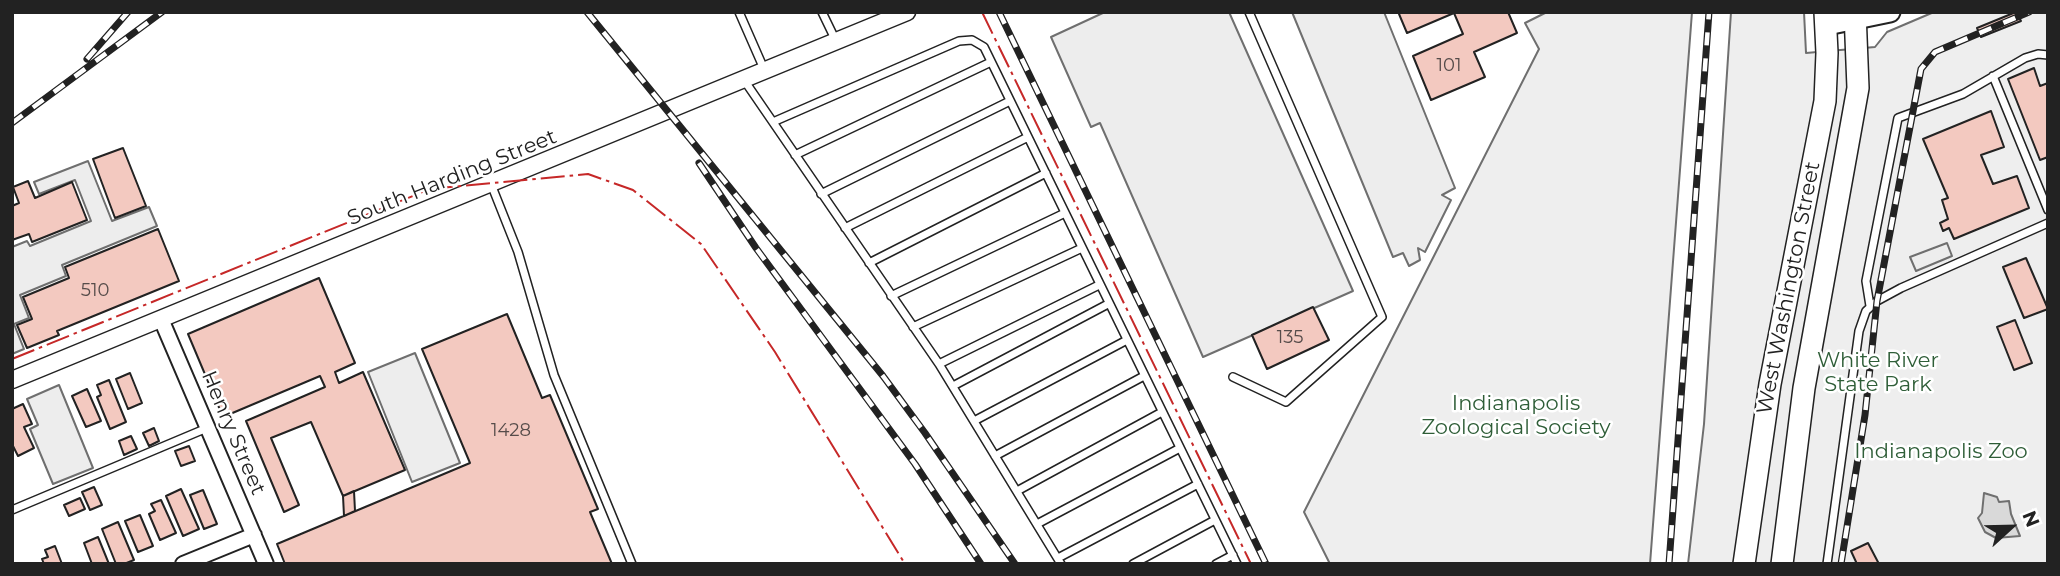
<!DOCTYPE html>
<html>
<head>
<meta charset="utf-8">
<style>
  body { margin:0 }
  #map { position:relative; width:2060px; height:576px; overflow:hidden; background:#fff; font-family:Montserrat,sans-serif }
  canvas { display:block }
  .frame { position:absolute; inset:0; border:14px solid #222; pointer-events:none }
  .north { position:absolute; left:1976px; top:492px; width:70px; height:70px; -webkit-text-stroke:5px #fff; paint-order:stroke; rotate:68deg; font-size:19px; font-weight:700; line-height:28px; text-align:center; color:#222 }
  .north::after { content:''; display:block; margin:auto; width:24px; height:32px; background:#222; clip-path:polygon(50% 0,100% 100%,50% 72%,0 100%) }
</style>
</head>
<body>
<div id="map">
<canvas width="2060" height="576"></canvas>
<div class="frame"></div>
<div class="north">N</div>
</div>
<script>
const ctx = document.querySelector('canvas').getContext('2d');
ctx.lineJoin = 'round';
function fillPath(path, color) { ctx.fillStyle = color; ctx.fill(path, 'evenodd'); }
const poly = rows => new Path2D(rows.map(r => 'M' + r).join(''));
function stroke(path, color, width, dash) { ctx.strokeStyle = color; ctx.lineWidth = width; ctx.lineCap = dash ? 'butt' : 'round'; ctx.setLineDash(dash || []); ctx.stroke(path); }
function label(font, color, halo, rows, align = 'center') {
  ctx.font = font + ' Montserrat,sans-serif'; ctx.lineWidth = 5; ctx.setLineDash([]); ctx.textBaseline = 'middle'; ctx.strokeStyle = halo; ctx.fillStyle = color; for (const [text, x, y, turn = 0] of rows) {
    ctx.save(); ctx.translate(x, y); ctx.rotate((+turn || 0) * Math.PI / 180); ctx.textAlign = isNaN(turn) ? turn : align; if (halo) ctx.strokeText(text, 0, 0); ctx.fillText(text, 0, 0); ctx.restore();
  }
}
const green = poly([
  [1547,12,1692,12,1650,564,1330,564,1304,512,1539,49,1525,23,1547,12],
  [1731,12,1804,12,1806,53,1875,47,1887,32,1934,12,2048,12,2048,564,1688,564,1704,424,1731,12]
]);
fillPath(green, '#eee');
stroke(green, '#6f6f6f', 2);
const parking = poly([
  [1105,12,1229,12,1353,291,1203,357,1100,123,1091,127,1051,37,1105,12],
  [1292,12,1384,12,1455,188,1442,195,1451,200,1425,252,1418,248,1420,260,1409,266,1403,253,1393,257,1292,12],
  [88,161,112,221,149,207,157,226,62,265,66,276,20,295,29,318,14,324,24,349,12,354,12,247,27,241,30,246,91,221,75,180,39,194,34,182,88,161],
  [1947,243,1952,256,1916,271,1910,257,1947,243],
  [415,353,460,463,412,482,368,372,415,353],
  [59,385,93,468,53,484,30,429,38,425,27,399,59,385]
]);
fillPath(parking, '#ededed');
stroke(parking, '#6f6f6f', 2);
const water = poly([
  [1984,493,1997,497,1999,502,2009,501,2011,514,2020,536,1996,538,1985,532,1978,518,1982,513,1984,493]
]);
fillPath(water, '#d9d9d9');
stroke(water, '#6f6f6f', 2);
const building = poly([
  [1402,12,1508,12,1517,33,1474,52,1485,77,1431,100,1413,56,1463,34,1454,13,1407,33,1399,14,1402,12],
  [2016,12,2021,21,1981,37,1977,28,2016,12],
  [2034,68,2040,86,2048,83,2048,157,2040,160,2008,79,2034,68],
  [1991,111,2004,147,1981,155,1993,184,2017,176,2029,208,1954,239,1949,228,1943,231,1940,223,1948,219,1942,200,1948,198,1923,139,1991,111],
  [123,148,146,206,115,218,93,159,123,148],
  [28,181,35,198,72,182,87,220,32,242,29,234,12,240,12,206,19,203,13,187,28,181],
  [158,229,179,281,57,331,59,335,27,348,17,325,32,319,23,297,69,278,65,267,158,229],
  [2026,258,2048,309,2024,318,2003,267,2026,258],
  [319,278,355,363,335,372,339,383,363,372,405,470,343,496,311,422,271,438,299,505,284,512,246,421,325,387,320,376,223,417,188,334,319,278],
  [1313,307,1329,340,1267,369,1252,335,1313,307],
  [507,314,542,398,550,395,598,509,590,512,612,564,285,564,277,544,470,463,422,349,507,314],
  [2015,320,2032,363,2014,370,1997,327,2015,320],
  [130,373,142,403,128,409,116,379,130,373],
  [109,380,126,422,110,429,97,397,101,395,97,385,109,380],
  [87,389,101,421,86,427,72,396,87,389],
  [23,404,32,424,24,427,34,448,18,456,12,444,12,409,23,404],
  [154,428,159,441,149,446,143,433,154,428],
  [131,436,137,449,124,455,119,441,131,436],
  [189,446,195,461,181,466,175,451,189,446],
  [94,487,102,505,90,510,82,492,94,487],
  [181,489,199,529,183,536,166,496,181,489],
  [203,490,217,524,204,529,190,495,203,490],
  [354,491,355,511,344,516,343,496,354,491],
  [80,498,85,509,69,516,64,505,80,498],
  [161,500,176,533,160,540,149,514,155,511,151,504,161,500],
  [140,515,153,546,138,552,125,521,140,515],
  [118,522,134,560,124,564,116,564,102,529,118,522],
  [98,537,109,564,92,564,84,543,98,537],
  [1868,543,1879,564,1857,564,1851,551,1868,543],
  [55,546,62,564,44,564,42,559,48,557,45,550,55,546]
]);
fillPath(building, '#f3c9c0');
stroke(building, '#222', 2);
const service = poly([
  [739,12,764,69],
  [822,12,836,41],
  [1993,76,2048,210],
  [744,80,939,364,1061,564],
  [773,122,959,41,972,40,984,47,1237,564],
  [795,155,991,62],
  [491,184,518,252,554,375,632,564],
  [821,194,1010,101],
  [845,228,1028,137],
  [869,263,1046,173],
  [891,296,1065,213],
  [1870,306,1866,281,1898,118,1963,94,2025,58,2038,54,2048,55],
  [913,327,1082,248],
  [939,364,1099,285],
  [1233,377,1286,402,1382,317,1249,12],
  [953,386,1108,304],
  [974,421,1127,340],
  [995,456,1144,376],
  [1017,491,1162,412],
  [12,510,207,428],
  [1037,524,1180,448],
  [1058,558,1198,484],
  [1133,564,1215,520],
  [1216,564,1233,555],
  [1827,564,1859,331,1866,311,1877,301,1901,288,2048,223]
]);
const minor = poly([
  [161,319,266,564],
  [183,564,254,535]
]);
const tertiary = poly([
  [12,380,907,12]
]);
const secondary = poly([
  [1827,25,1890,12]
]);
const primary = poly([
  [1744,564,1770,384,1825,101,1827,53,1825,12],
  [1782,564,1804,388,1858,88,1855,12]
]);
stroke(service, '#222', 10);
stroke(minor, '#222', 18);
stroke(tertiary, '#222', 19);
stroke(secondary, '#222', 23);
stroke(primary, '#222', 24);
stroke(service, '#fff', 7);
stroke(minor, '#fff', 14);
stroke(tertiary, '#fff', 16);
stroke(secondary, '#fff', 19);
stroke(primary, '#fff', 21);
const rail = poly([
  [587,12,883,376,925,433,1015,564],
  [999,12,1266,564],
  [87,59,128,12],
  [12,123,162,12],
  [699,163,756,248,915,464,981,564],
  [1669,564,1709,12],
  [1841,564,1865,415,1877,301,1921,69,1935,52,2029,12]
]);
stroke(rail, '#222', 7);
stroke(rail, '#fff', 4.5, [13]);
stroke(poly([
  [982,12,1251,564],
  [12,359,430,189,588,174,633,190,701,244,775,352,905,564]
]), '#c62828', 2, [24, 5, 3.5, 5]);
label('18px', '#564c4a', null, [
  ["101",1449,66],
  ["510",95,291],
  ["135",1290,338],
  ["1428",511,431]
]);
label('21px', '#222', '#fff', [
  ["South Harding Street",452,178,-22],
  ["West Washington Street",1789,288,-79],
  ["Henry Street",233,433,67]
]);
label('21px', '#2f5e38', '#fff', [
  ["White River",1878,361],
  ["State Park",1878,385],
  ["Indianapolis",1516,404],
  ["Zoological Society",1516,428],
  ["Indianapolis Zoo",1941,452]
]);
</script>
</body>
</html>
